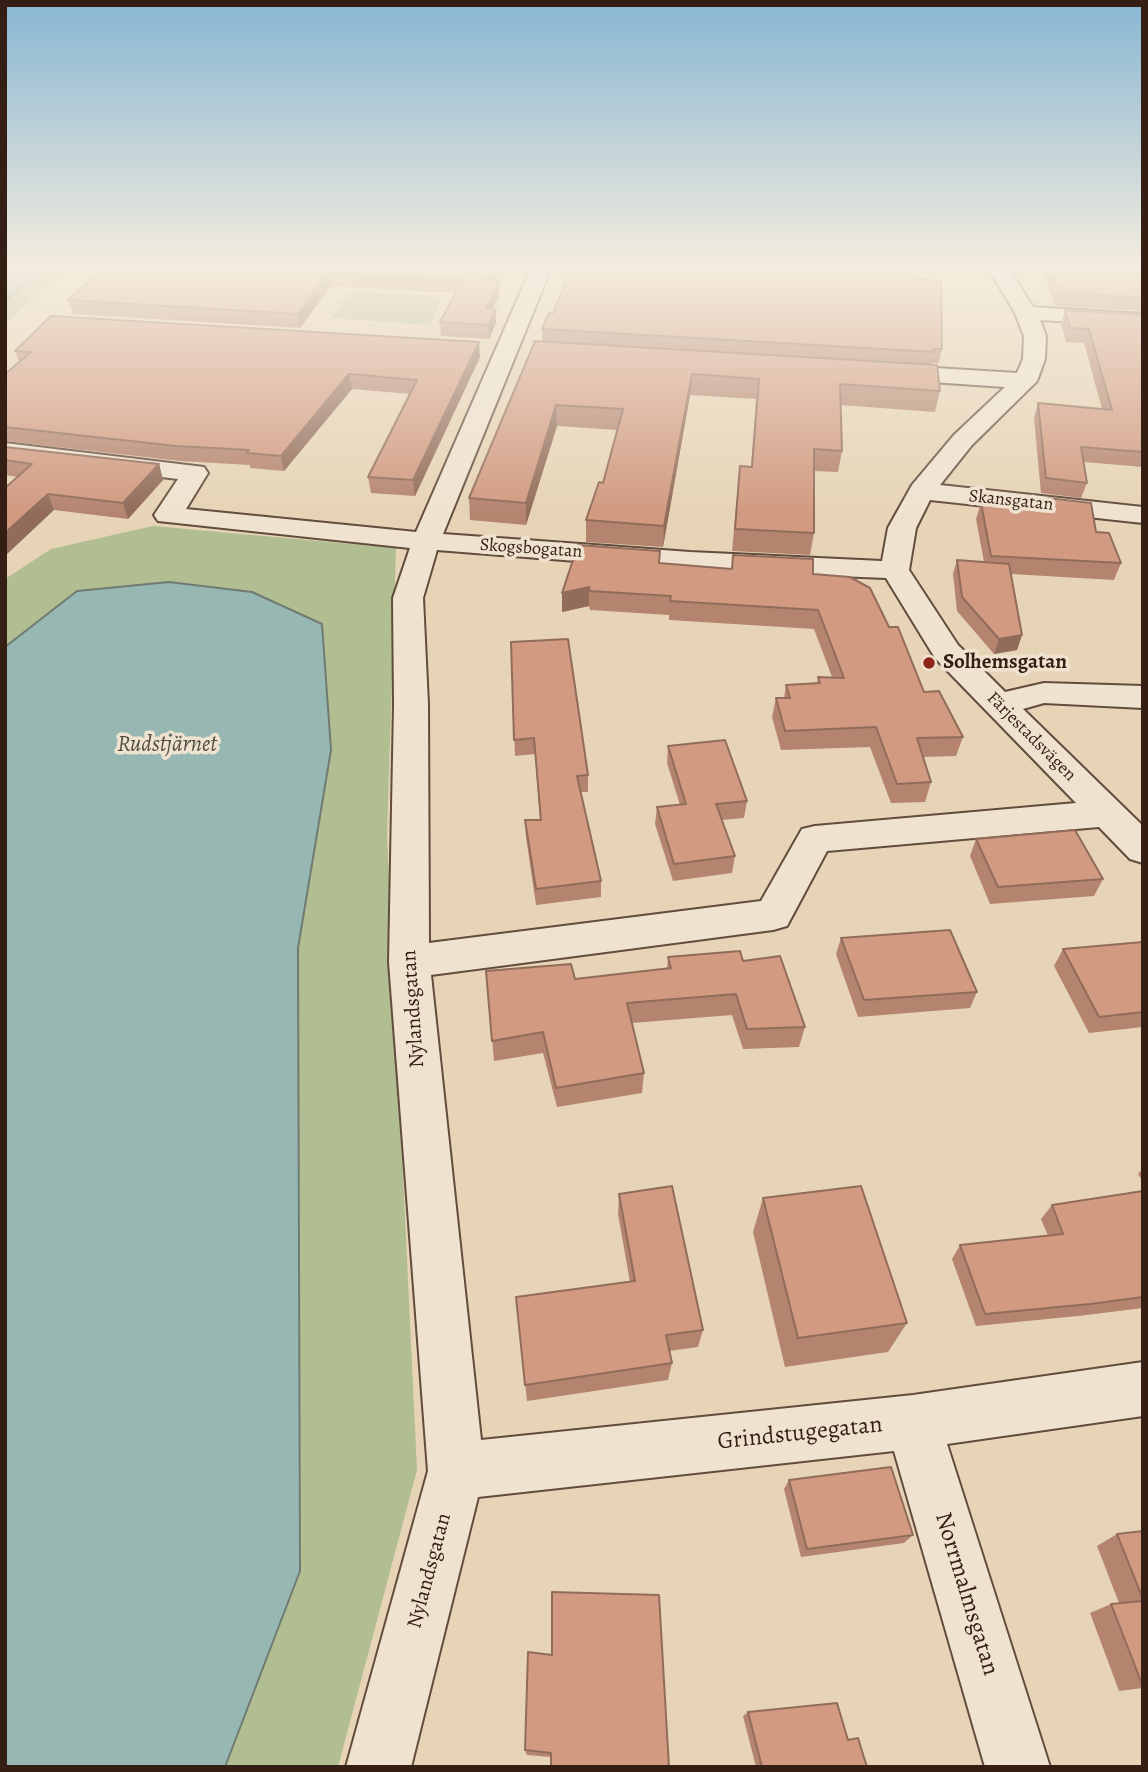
<!DOCTYPE html>
<html>
<head>
<meta charset="utf-8">
<style>
  body { margin:0 }
  #map { position:relative; width:1148px; height:1772px; overflow:hidden; background:#e7d4b6; font-family:Alegreya,serif }
  canvas { display:block }
  .frame { position:absolute; inset:0; border:7px solid #351f15; pointer-events:none }
</style>
</head>
<body>
<div id="map">
<canvas width="1148" height="1772"></canvas>
<div class="frame"></div>
</div>
<script>
const ctx = document.querySelector('canvas').getContext('2d');
ctx.lineJoin = 'round';
function fillPath(path, color) { ctx.fillStyle = color; ctx.fill(path, 'evenodd'); }
const poly = rows => new Path2D(rows.map(r => 'M' + r).join(''));
function stroke(path, color, width, dash) { ctx.strokeStyle = color; ctx.lineWidth = width; ctx.lineCap = dash ? 'butt' : 'round'; ctx.setLineDash(dash || []); ctx.stroke(path); }
function label(font, color, halo, rows, align = 'center') {
  ctx.font = font + ' Alegreya,serif'; ctx.lineWidth = 7; ctx.setLineDash([]); ctx.textBaseline = 'middle'; ctx.strokeStyle = halo; ctx.fillStyle = color; for (const [text, x, y, turn = 0] of rows) {
    ctx.save(); ctx.translate(x, y); ctx.rotate((+turn || 0) * Math.PI / 180); ctx.textAlign = isNaN(turn) ? turn : align; if (halo) ctx.strokeText(text, 0, 0); ctx.fillText(text, 0, 0); ctx.restore();
  }
}
fillPath(poly([
  [47,266,70,266,5,324,5,302],
  [357,292,429,295,441,300,430,325,331,318,347,295],
  [153,526,396,548,387,837,417,1470,338,1767,5,1767,5,579,51,549]
]), '#b1be91');
const water = poly([
  [5,266,47,266,5,302,5,266],
  [169,582,252,592,322,624,331,750,298,948,300,1571,225,1767,5,1767,5,647,77,591,169,582]
]);
fillPath(water, '#97b8b2');
stroke(water, '#707b73', 2);
const street = poly([
  [532,266,552,266,443,534,690,552,882,561,888,528,912,485,954,435,1005,387,887,379,879,377,875,372,879,367,887,365,1017,373,1023,359,1024,336,1015,313,987,266,1007,266,1033,307,1143,314,1143,326,1040,320,1046,336,1045,359,1037,381,972,445,940,485,1143,507,1143,523,930,500,916,528,909,570,958,645,1005,692,1044,683,1143,686,1143,708,1044,703,1023,709,1143,826,1143,863,1130,859,1099,827,827,851,787,926,773,930,431,975,481,1440,913,1395,1143,1362,1143,1416,947,1444,1050,1767,985,1767,894,1451,478,1497,411,1767,346,1767,428,1471,389,962,394,704,393,598,410,548,158,521,154,515,178,479,5,459,5,443,204,467,208,473,186,509,416,532,532,266],
  [437,550,690,570,886,578,935,658,1076,803,815,826,802,829,761,901,429,943,428,704,423,598,437,550]
]);
stroke(street, '#624c3d', 4);
fillPath(street, '#efe3d0');
fillPath(poly([
  [103,266,503,266,494,282,499,296,493,309,496,323,489,339,441,336,440,322,455,293,331,286,300,328,73,314,68,300,104,268],
  [1041,266,1143,266,1143,311,1055,306],
  [916,279,942,349,939,363,931,363,931,365,940,391,935,412,841,405,842,451,838,472,814,471,814,533,810,555,732,551,740,466,751,467,756,399,690,395,663,547,586,542,586,520,603,483,617,430,557,426,526,525,470,520,469,498,542,341,542,329],
  [1065,310,1143,315,1143,467,1084,462,1087,483,1081,498,1041,493,1034,418,1038,403,1102,409,1084,343,1066,342,1061,324],
  [15,351,480,357,415,496,371,493,368,477,410,394,352,389,284,471,250,468,250,465,180,461,5,441,5,374,19,362],
  [5,447,159,464,163,480,128,519,54,510,18,477,5,475],
  [1048,498,1096,532,1121,563,1114,580,1011,574,1022,635,1017,650,994,654,957,611,953,574,957,560,984,562,976,519,981,503,1045,507],
  [660,563,731,569,813,574,889,627,924,692,963,737,956,756,923,757,931,782,925,802,891,803,870,747,781,750,772,717,776,698,784,698,786,685,817,684,818,677,832,677,814,629,669,620,669,615,590,610,589,606,562,612,562,593],
  [511,642,588,775,588,792,580,792,601,881,601,897,536,905,526,837,525,820,540,820,535,754,515,756],
  [668,746,747,801,744,818,722,820,735,856,732,873,673,881,655,824,657,807,680,805,667,763],
  [976,839,1103,879,1094,896,990,904,970,856],
  [841,938,977,992,970,1008,858,1017,836,954],
  [1143,942,1143,1027,1089,1033,1054,966,1063,949],
  [668,957,743,961,805,1027,799,1047,743,1049,732,1015,632,1023,644,1073,642,1093,557,1107,543,1053,494,1061,486,971,575,979,667,969],
  [1143,1168,1143,1182,1138,1174],
  [1143,1191,1143,1308,1078,1316,976,1326,952,1259,960,1245,1048,1236,1041,1219,1052,1205],
  [619,1194,703,1330,698,1347,669,1351,672,1363,668,1380,527,1401,516,1297,630,1282,618,1214],
  [763,1198,907,1323,888,1352,785,1367,753,1232],
  [789,1480,913,1535,904,1543,801,1557,784,1489],
  [1143,1531,1143,1688,1119,1691,1090,1613,1111,1604,1119,1603,1097,1546,1117,1534],
  [552,1655,551,1757,527,1755,525,1750],
  [748,1712,848,1740,867,1767,756,1767,743,1716]
]), '#b4846f');
fillPath(poly([
  [495,266,503,266,486,295,486,282],
  [328,272,331,286,300,328,298,314],
  [499,282,499,296,487,322,486,308],
  [496,309,496,323,489,339,488,325],
  [479,342,480,357,415,496,413,480],
  [349,374,352,389,284,471,281,456],
  [692,374,690,395,663,547,664,526],
  [556,405,557,426,526,525,526,503],
  [159,464,163,480,128,519,123,503],
  [48,494,54,510,5,556,5,533],
  [589,587,589,606,562,612,562,593],
  [1022,635,1017,650,994,654,999,639]
]), '#926c5a');
const building = poly([
  [106,266,495,266,486,282,499,282,486,308,496,309,488,325,440,322,462,280,328,272,298,314,68,300,106,266],
  [572,266,913,266,916,279,941,281,942,349,933,349,934,352,542,329,549,313,553,313,572,266],
  [1050,266,1143,266,1143,298,1059,292,1050,266],
  [1065,310,1143,315,1143,452,1081,447,1087,483,1046,478,1038,403,1112,410,1089,329,1070,328,1065,310],
  [51,316,479,342,413,480,368,477,417,380,349,374,281,456,247,453,249,450,176,446,5,427,5,374,31,352,15,351,51,316],
  [535,341,937,365,940,391,840,384,842,451,814,449,814,533,735,529,740,466,752,467,759,379,692,374,664,526,586,520,599,482,603,483,623,409,556,405,526,503,469,498,535,341],
  [5,447,159,464,123,503,48,494,5,533,5,488,32,464,5,460,5,447],
  [1048,498,1091,503,1096,532,1109,533,1121,563,991,556,981,503,1049,507,1048,498],
  [578,545,660,551,659,563,732,569,733,555,813,559,813,574,850,577,870,588,889,627,898,627,924,692,939,691,963,737,917,738,931,782,897,784,876,727,785,731,776,698,790,698,786,685,820,683,818,677,844,678,818,610,670,601,671,596,590,591,589,587,562,593,578,545],
  [957,560,1009,564,1022,635,999,639,962,597,957,560],
  [568,639,588,775,577,776,601,881,536,889,525,820,541,820,534,738,514,740,511,642,568,639],
  [725,740,747,801,716,804,735,856,674,864,657,807,686,804,668,746,725,740],
  [1075,830,1103,879,998,887,976,839,1075,830],
  [950,930,977,992,864,1000,841,938,950,930],
  [1143,942,1143,1012,1099,1017,1063,949,1143,942],
  [740,951,743,961,780,956,805,1027,747,1029,736,994,627,1003,644,1073,556,1088,543,1032,492,1041,486,971,571,964,575,979,671,968,668,957,740,951],
  [672,1186,703,1330,666,1335,672,1363,525,1385,516,1297,635,1281,619,1194,672,1186],
  [861,1186,907,1323,798,1338,763,1198,861,1186],
  [1143,1191,1143,1297,1090,1304,985,1314,960,1245,1063,1234,1052,1205,1143,1191],
  [891,1467,913,1535,807,1549,789,1480,891,1467],
  [1143,1531,1143,1599,1117,1534,1143,1531],
  [552,1592,659,1595,669,1767,551,1767,551,1753,525,1750,528,1652,552,1655,552,1592],
  [1143,1601,1143,1684,1142,1684,1111,1604,1143,1601],
  [837,1703,848,1740,858,1738,867,1767,762,1767,748,1712,837,1703]
]);
fillPath(building, '#d19a81');
stroke(building, '#926c5a', 2);
const sky = ctx.createLinearGradient(0, 0, 0, 514);
sky.addColorStop(0, '#87b6d2');
sky.addColorStop(0.52, '#f4ecde');
sky.addColorStop(1, '#f4ecde00');
ctx.fillStyle = sky;
ctx.fillRect(0, 0, 1148, 514);
for (const [x, y, r, color] of [
  [929,663,7,"#8f2418"]
]) { const dot = new Path2D(); dot.arc(x, y, r, 0, 2 * Math.PI); ctx.fillStyle = color; ctx.fill(dot); stroke(dot, '#efe3d0', 2.5); }
label('18px', '#351f15', '#efe3d0', [
  ["Skansgatan",1011,501,6],
  ["Skogsbogatan",531,549,4],
  ["Färjestadsvägen",1031,737,45]
]);
label('bold 21px', '#351f15', '#efe3d0', [
  ["Solhemsgatan",943,663]
], 'left');
label('21px', '#351f15', '#efe3d0', [
  ["Nylandsgatan",414,1009,-94],
  ["Nylandsgatan",430,1571,-75]
]);
label('italic 23px', '#524d44', '#efe3d0', [
  ["Rudstjärnet",167,745]
]);
label('24px', '#351f15', '#efe3d0', [
  ["Grindstugegatan",800,1434,-6],
  ["Norrmalmsgatan",966,1594,73]
]);
</script>
</body>
</html>
